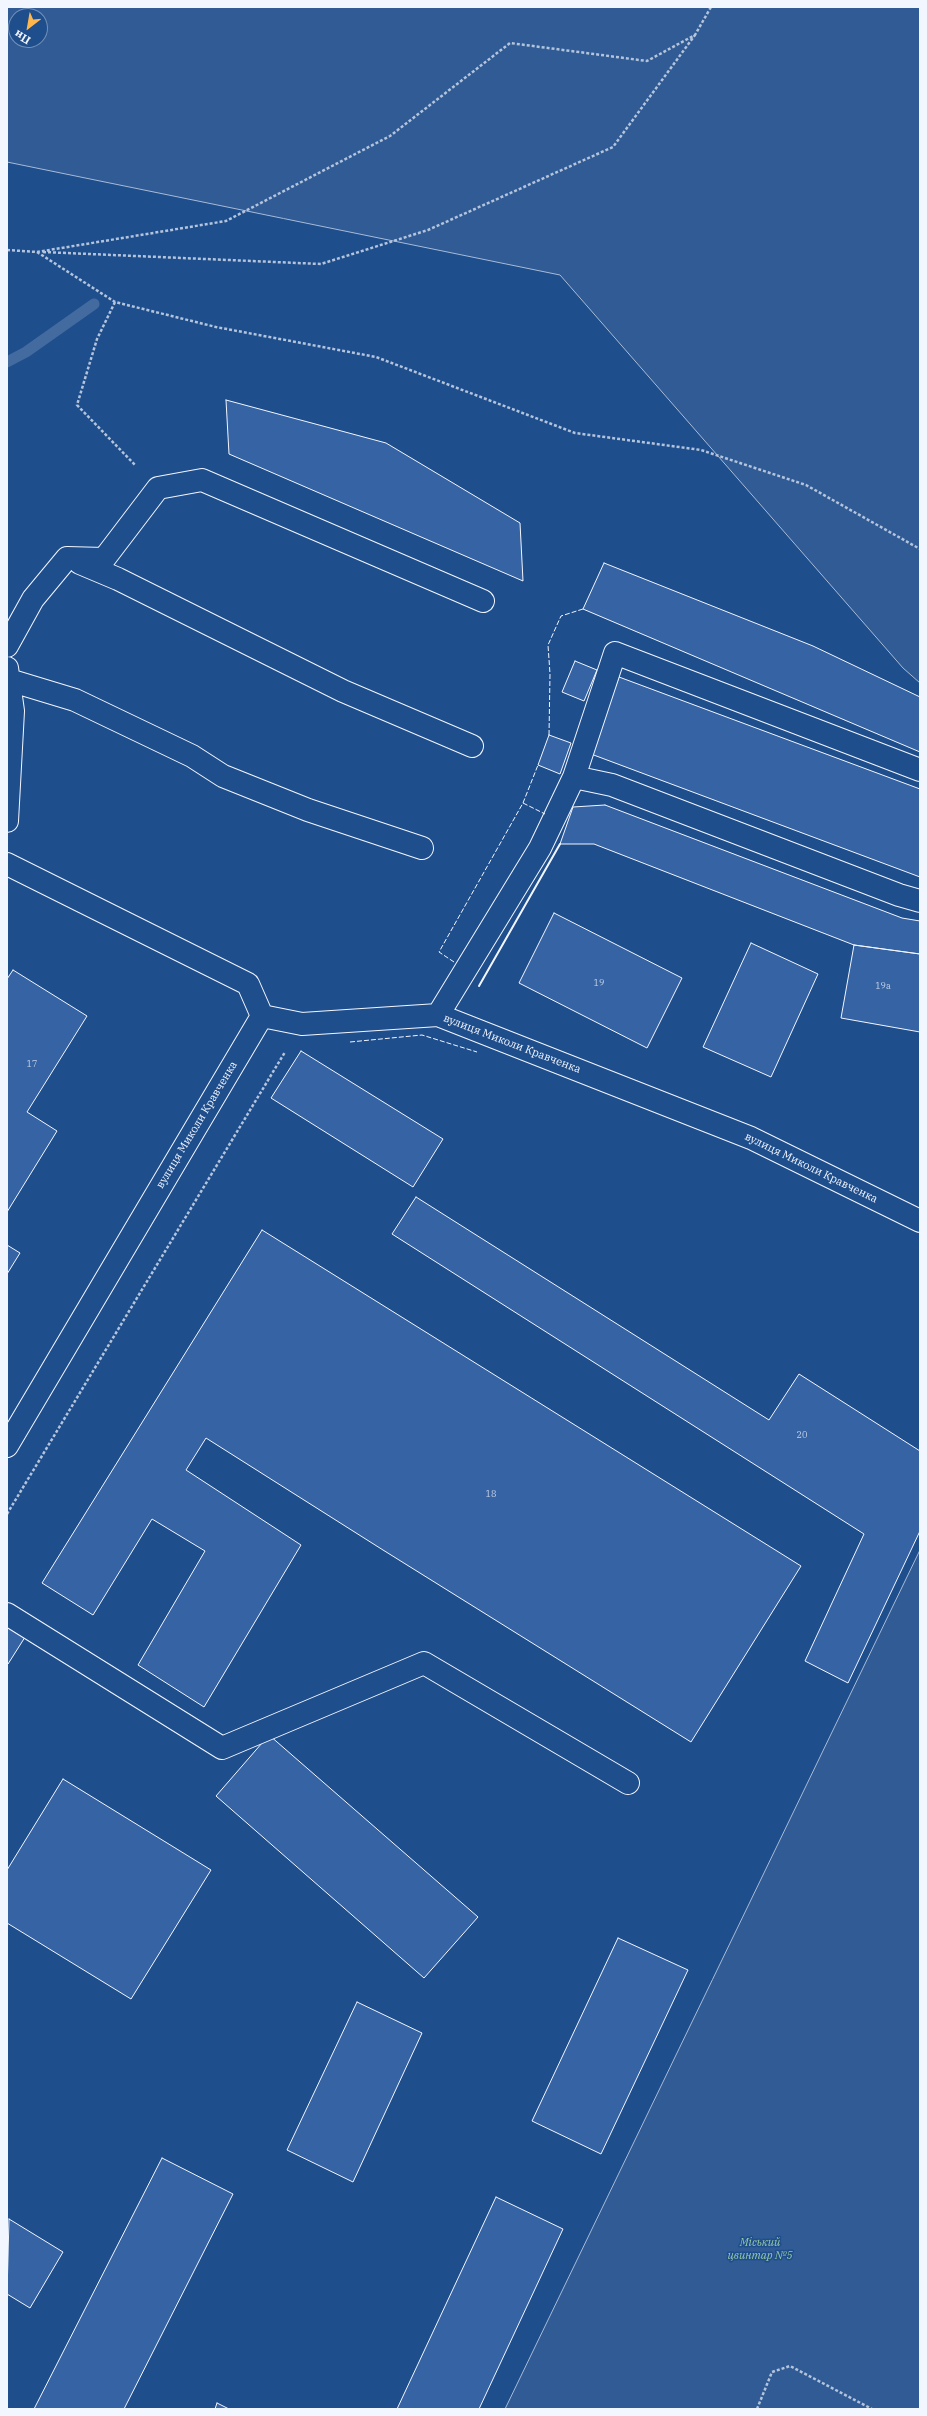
<!DOCTYPE html>
<html>
<head>
<meta charset="utf-8">
<style>
  body { margin:0 }
  #map { position:relative; width:927px; height:2416px; overflow:hidden; background:#1f4e8c; font-family:"IBM Plex Serif",serif }
  canvas { display:block }
  .frame { position:absolute; inset:0; border:8px solid #f2f6ff; pointer-events:none }
  .north { position:absolute; left:8px; top:8px; width:40px; height:40px; box-sizing:border-box; background:#1f4e8c; border:1px solid #7391ba; border-radius:50%; rotate:211deg; font-size:11px; font-weight:700; line-height:16px; text-align:center; color:#f2f6ff }
  .north::after { content:''; display:block; margin:auto; width:14px; height:18px; background:#ffb74d; clip-path:polygon(50% 0,100% 100%,50% 72%,0 100%) }
</style>
</head>
<body>
<div id="map">
<canvas width="927" height="2416"></canvas>
<div class="frame"></div>
<div class="north">Пн</div>
</div>
<script>
const ctx = document.querySelector('canvas').getContext('2d');
ctx.lineJoin = 'round';
function fillPath(path, color) { ctx.fillStyle = color; ctx.fill(path, 'evenodd'); }
const poly = rows => new Path2D(rows.map(r => 'M' + r).join(''));
function stroke(path, color, width, dash) { ctx.strokeStyle = color; ctx.lineWidth = width; ctx.lineCap = dash ? 'butt' : 'round'; ctx.setLineDash(dash || []); ctx.stroke(path); }
function label(font, color, halo, rows, align = 'center') {
  ctx.font = font + ' "IBM Plex Serif",serif'; ctx.lineWidth = 3; ctx.setLineDash([]); ctx.textBaseline = 'middle'; ctx.strokeStyle = halo; ctx.fillStyle = color; for (const [text, x, y, turn = 0] of rows) {
    ctx.save(); ctx.translate(x, y); ctx.rotate((+turn || 0) * Math.PI / 180); ctx.textAlign = isNaN(turn) ? turn : align; if (halo) ctx.strokeText(text, 0, 0); ctx.fillText(text, 0, 0); ctx.restore();
  }
}
const built = poly([
  [7,7,920,7,920,683,903,668,560,275,7,162,7,7],
  [16,16,40,16,40,40,16,40,16,16],
  [920,1550,920,2409,505,2409,920,1550]
]);
fillPath(built, '#305b95');
stroke(built, '#a8bbd7', 1);
stroke(poly([
  [7,362,26,352,94,304]
]), '#446ba0', 11);
const building = poly([
  [226,400,386,443,520,523,523,581,229,454,226,400],
  [604,563,813,646,920,697,920,752,583,609,604,563],
  [575,661,597,670,584,701,562,692,575,661],
  [619,677,920,789,920,877,591,754,619,677],
  [549,735,571,743,560,774,538,765,549,735],
  [605,805,902,918,920,921,920,954,854,945,594,844,560,844,573,807,605,805],
  [554,913,682,978,647,1048,519,983,554,913],
  [751,943,818,974,771,1077,703,1047,751,943],
  [854,945,920,954,920,1032,841,1018,854,945],
  [13,970,87,1016,27,1112,57,1131,7,1212,7,979,13,970],
  [301,1051,443,1139,413,1187,271,1098,301,1051],
  [416,1197,769,1420,799,1374,920,1451,920,1531,848,1683,805,1661,864,1534,392,1234,416,1197],
  [262,1230,801,1566,691,1742,383,1550,206,1438,186,1470,301,1545,204,1707,138,1665,205,1551,152,1519,93,1615,42,1583,262,1230],
  [7,1245,20,1253,7,1274,7,1245],
  [7,1621,27,1634,8,1664,7,1664,7,1621],
  [269,1735,478,1917,424,1978,216,1796,269,1735],
  [63,1779,211,1870,131,1999,7,1923,7,1870,63,1779],
  [618,1938,688,1970,601,2154,532,2121,618,1938],
  [357,2002,422,2033,353,2182,287,2150,357,2002],
  [162,2158,233,2194,124,2409,34,2409,162,2158],
  [496,2197,563,2229,479,2409,397,2409,496,2197],
  [9,2219,63,2252,30,2308,7,2294,9,2219],
  [217,2403,229,2409,215,2409,217,2403]
]);
fillPath(building, '#3563a3');
stroke(building, '#f2f6ff', 1);
const minor = poly([
  [80,563,118,579,343,691,472,746],
  [7,646,33,599,67,558,104,559,158,488,202,480,483,601],
  [7,668,13,711,7,821],
  [9,680,75,700,192,756,223,776,308,810,422,848],
  [574,777,612,785,899,895,920,901],
  [7,864,248,984,262,1016],
  [438,1015,540,848,574,777,615,653,920,770],
  [262,1016,302,1024,438,1015,751,1138,920,1221],
  [7,1446,262,1016],
  [7,1614,222,1748,424,1663,628,1783]
]);
stroke(minor, '#f2f6ff', 24);
stroke(poly([
  [7,250,37,252,226,221,390,136,510,43,647,61,695,35,711,7],
  [37,252,115,302,216,327,376,357,575,433,701,450,806,485,920,549],
  [43,252,321,264,428,230,613,147,695,35],
  [115,302,97,339,77,405,136,466],
  [7,1514,285,1052],
  [757,2409,772,2372,790,2366,872,2409]
]), '#b3c4dc', 2.5, [3, 2]);
stroke(minor, '#1f4e8c', 22);
stroke(poly([
  [549,735,550,674,548,645,561,616,583,609],
  [523,803,545,814],
  [454,962,439,952,523,803,538,765],
  [350,1042,422,1035,477,1052]
]), '#f2f6ff', 1, [5, 2]);
stroke(poly([
  [479,986,560,844]
]), '#f2f6ff', 2);
label('9px', '#c3d1e8', null, [
  ["19",599,983],
  ["19а",883,986],
  ["17",32,1064],
  ["20",802,1435],
  ["18",491,1494]
]);
label('11px', '#f2f6ff', '#1f4e8c', [
  ["вулиця Миколи Кравченка",512,1044,21],
  ["вулиця Миколи Кравченка",197,1125,-59],
  ["вулиця Миколи Кравченка",811,1168,26]
]);
label('italic 11px', '#97c8a6', '#1f4e8c', [
  ["Міський",760,2243],
  ["цвинтар №5",760,2256]
]);
</script>
</body>
</html>
